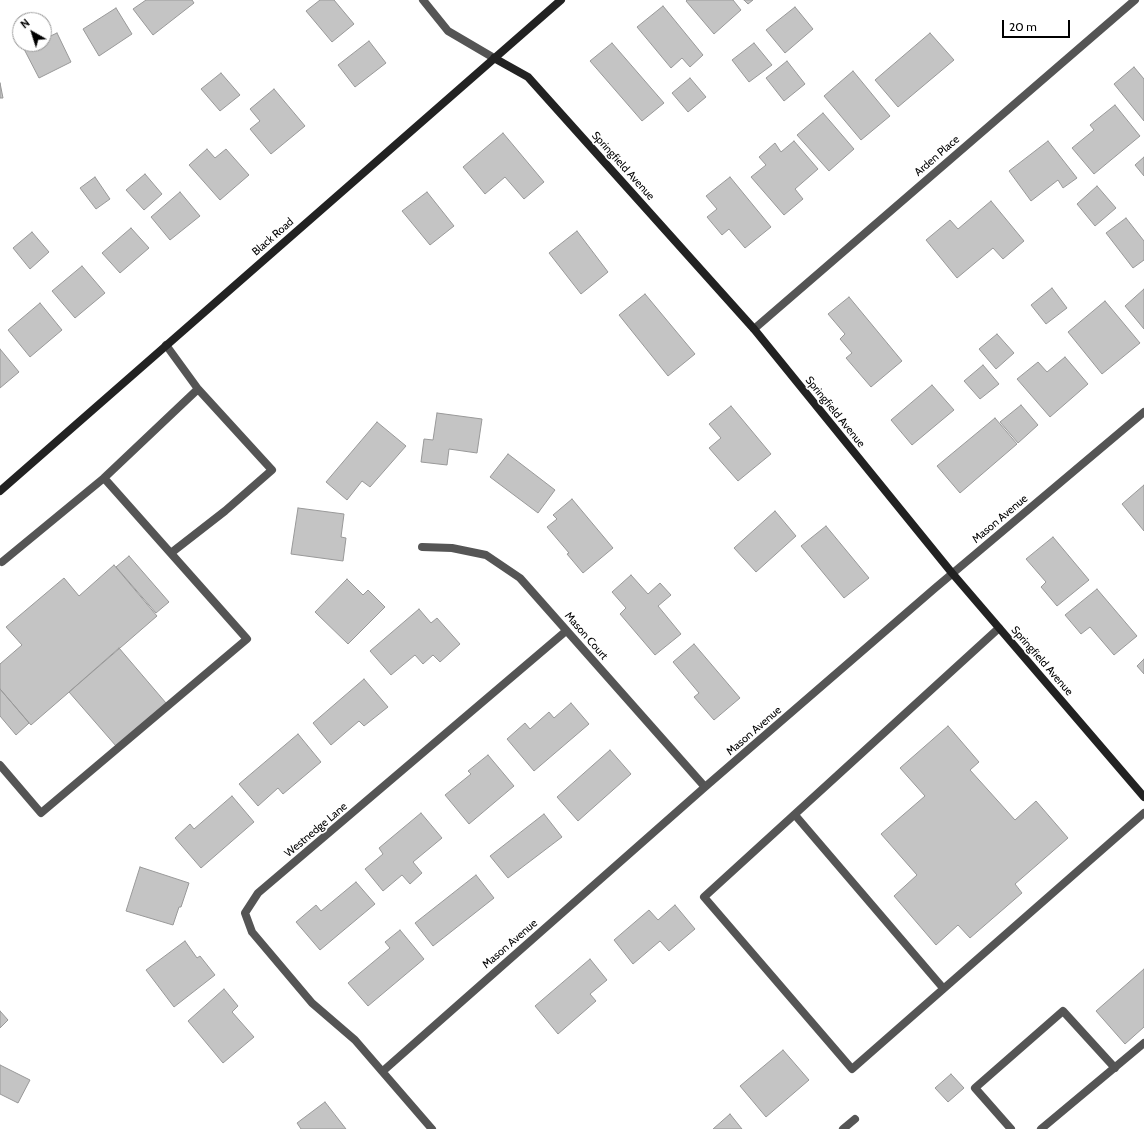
<!DOCTYPE html>
<html>
<head>
<meta charset="utf-8">
<style>
  body { margin:0 }
  #map { position:relative; width:1144px; height:1129px; overflow:hidden; background:#fff; font-family:Cabin,sans-serif }
  canvas { display:block }
  .north { position:absolute; left:12px; top:12px; width:40px; height:40px; box-sizing:border-box; background:#fff; border:1px solid #999; border-radius:50%; rotate:321deg; font-size:11px; font-weight:700; line-height:16px; text-align:center; color:#000 }
  .north::after { content:''; display:block; margin:auto; width:14px; height:18px; background:#000; clip-path:polygon(50% 0,100% 100%,50% 72%,0 100%) }
  .scale { position:absolute; left:1002px; top:20px; width:68px; height:18px; box-sizing:border-box; border:2px solid #000; border-top:0; padding-left:5px; font-size:12px; line-height:14px; white-space:nowrap; color:#000; -webkit-text-stroke:3px #fff; paint-order:stroke }
</style>
</head>
<body>
<div id="map">
<canvas width="1144" height="1129"></canvas>
<div class="north">N</div>
<div class="scale">20 m</div>
</div>
<script>
const ctx = document.querySelector('canvas').getContext('2d');
ctx.lineJoin = 'round';
function fillPath(path, color) { ctx.fillStyle = color; ctx.fill(path, 'evenodd'); }
const poly = rows => new Path2D(rows.map(r => 'M' + r).join(''));
function stroke(path, color, width, dash) { ctx.strokeStyle = color; ctx.lineWidth = width; ctx.lineCap = dash ? 'butt' : 'round'; ctx.setLineDash(dash || []); ctx.stroke(path); }
function label(font, color, halo, rows, align = 'center') {
  ctx.font = font + ' Cabin,sans-serif'; ctx.lineWidth = 3.5; ctx.setLineDash([]); ctx.textBaseline = 'middle'; ctx.strokeStyle = halo; ctx.fillStyle = color; for (const [text, x, y, turn = 0] of rows) {
    ctx.save(); ctx.translate(x, y); ctx.rotate((+turn || 0) * Math.PI / 180); ctx.textAlign = isNaN(turn) ? turn : align; if (halo) ctx.strokeText(text, 0, 0); ctx.fillText(text, 0, 0); ctx.restore();
  }
}
const building = poly([
  [146,0,192,0,194,3,153,35,133,9,146,0],
  [320,0,334,0,354,24,332,42,306,11,320,0],
  [687,0,733,0,741,10,714,34,686,1,687,0],
  [744,0,753,0,748,4,744,0],
  [663,6,703,55,690,67,682,58,671,68,637,27,663,6],
  [795,7,813,29,785,53,766,30,795,7],
  [116,8,132,34,99,56,83,29,116,8],
  [57,33,71,62,39,78,24,49,35,44,44,44,44,39,57,33],
  [930,33,954,60,898,107,875,80,930,33],
  [369,41,386,63,355,87,338,65,369,41],
  [612,43,664,103,642,121,590,61,612,43],
  [754,43,772,65,749,82,732,60,754,43],
  [787,61,805,84,784,101,766,78,787,61],
  [1134,67,1144,79,1144,121,1114,84,1134,67],
  [853,71,890,116,861,140,824,96,853,71],
  [221,73,240,95,220,111,201,89,221,73],
  [690,78,706,97,688,112,672,93,690,78],
  [0,83,3,98,0,98,0,83],
  [274,89,305,126,271,154,250,129,260,121,250,109,274,89],
  [1115,105,1140,136,1094,174,1072,148,1094,130,1090,125,1115,105],
  [823,113,854,149,829,171,797,135,823,113],
  [503,133,544,182,524,199,505,177,485,194,463,167,503,133],
  [794,141,818,169,795,189,803,199,784,215,751,177,766,165,759,157,775,143,781,152,794,141],
  [1048,141,1077,178,1063,188,1058,180,1031,201,1009,171,1048,141],
  [207,149,215,158,226,149,249,175,220,200,189,165,207,149],
  [1144,157,1144,176,1135,165,1144,157],
  [145,174,162,194,144,210,126,190,145,174],
  [95,177,110,199,96,209,80,188,95,177],
  [730,177,771,227,745,248,729,229,722,235,707,217,717,209,706,196,730,177],
  [1097,186,1116,208,1095,226,1077,204,1097,186],
  [180,192,200,216,170,240,151,217,180,192],
  [427,192,454,226,430,245,402,211,427,192],
  [991,201,1024,241,1003,259,993,248,957,278,926,240,950,220,958,229,991,201],
  [1126,218,1144,241,1144,260,1133,268,1106,233,1126,218],
  [131,228,149,248,120,273,102,253,131,228],
  [577,231,608,272,581,294,549,253,577,231],
  [32,232,49,252,30,269,13,248,32,232],
  [82,266,105,293,75,318,52,291,82,266],
  [1052,288,1067,308,1046,324,1031,305,1052,288],
  [1144,289,1144,329,1125,306,1144,289],
  [645,294,695,354,668,376,619,315,645,294],
  [849,297,902,361,871,387,846,358,852,353,840,339,845,334,828,314,849,297],
  [1105,301,1140,343,1102,374,1068,332,1105,301],
  [40,303,62,330,30,357,8,330,40,303],
  [997,334,1014,353,996,369,979,349,997,334],
  [0,349,19,372,0,388,0,349],
  [1065,357,1088,384,1050,417,1017,379,1038,362,1047,372,1065,357],
  [983,365,999,384,980,399,964,381,983,365],
  [932,385,954,410,912,445,891,420,932,385],
  [1021,405,1038,425,1018,443,1000,422,1021,405],
  [731,406,771,454,738,481,709,448,721,438,709,424,731,406],
  [437,413,482,419,477,453,449,449,447,465,421,462,424,439,433,440,437,413],
  [995,418,1017,444,960,493,937,466,995,418],
  [377,422,406,446,370,487,362,481,347,500,326,482,377,422],
  [508,454,555,490,538,513,490,477,508,454],
  [1144,485,1144,531,1122,504,1144,485],
  [572,499,613,548,583,573,567,554,569,553,547,527,557,519,553,515,572,499],
  [298,508,344,514,341,537,346,538,343,561,291,554,298,508],
  [775,511,796,536,756,572,734,548,775,511],
  [826,526,869,578,844,598,801,546,826,526],
  [1053,537,1089,580,1057,606,1041,587,1046,582,1026,559,1053,537],
  [129,556,169,602,156,613,116,567,129,556],
  [114,565,157,616,31,725,0,689,0,664,22,645,6,627,64,578,79,596,114,565],
  [631,575,648,594,660,583,671,595,658,606,681,634,655,655,620,614,626,608,612,592,631,575],
  [347,579,363,595,368,590,385,607,348,644,315,612,347,579],
  [1097,589,1137,636,1114,655,1090,627,1081,634,1065,615,1097,589],
  [419,609,431,623,437,618,460,644,440,662,433,655,423,664,415,655,391,675,370,651,419,609],
  [694,644,740,698,714,720,694,697,699,693,673,662,694,644],
  [119,648,166,703,116,746,69,692,119,648],
  [1144,659,1144,674,1137,666,1144,659],
  [364,679,388,707,364,726,359,721,331,745,313,723,364,679],
  [0,689,29,723,16,735,0,716,0,689],
  [571,703,589,724,534,771,507,739,525,723,530,729,549,712,554,718,571,703],
  [948,726,979,762,970,770,1015,820,1036,801,1068,838,1015,884,1022,893,970,938,958,925,936,945,894,896,917,875,881,834,925,796,900,768,948,726],
  [298,734,321,762,283,794,278,788,258,806,239,784,298,734],
  [610,750,631,774,578,821,557,797,610,750],
  [488,755,514,786,469,824,445,795,471,774,468,771,488,755],
  [232,796,254,822,201,868,175,838,190,824,194,829,232,796],
  [421,813,442,838,413,862,422,873,410,884,402,875,383,891,365,869,383,854,379,848,421,813],
  [544,814,562,837,508,878,490,856,544,814],
  [140,867,189,883,181,907,179,907,173,925,126,911,140,867],
  [476,875,494,898,433,946,415,923,476,875],
  [356,882,375,904,320,950,296,922,316,905,321,911,356,882],
  [675,905,695,929,669,951,660,941,633,964,614,940,649,910,658,920,675,905],
  [400,930,424,959,368,1006,348,983,390,948,385,942,400,930],
  [185,941,197,958,200,956,215,975,174,1007,146,970,185,941],
  [590,959,607,980,590,994,596,1001,558,1034,535,1006,590,959],
  [1144,969,1144,1027,1125,1044,1096,1011,1144,969],
  [224,989,238,1006,232,1012,254,1037,223,1063,188,1021,224,989],
  [0,1011,8,1020,0,1028,0,1011],
  [783,1050,809,1080,766,1117,740,1086,783,1050],
  [0,1065,30,1080,18,1103,0,1094,0,1065],
  [951,1074,964,1088,948,1102,935,1088,951,1074],
  [325,1102,346,1129,301,1129,297,1123,325,1102],
  [730,1114,742,1129,713,1129,730,1114]
]);
fillPath(building, '#c4c4c4');
stroke(building, '#999', 1);
stroke(poly([
  [171,553,225,511,272,470,198,389],
  [2,562,104,478],
  [999,628,704,897,852,1069,1144,813],
  [0,765,41,813,247,639,104,478,198,389,166,345],
  [795,815,943,988],
  [1011,1129,975,1088,1063,1011,1115,1068],
  [1041,1129,1144,1043]
]), '#555', 8);
stroke(poly([
  [423,0,448,31,494,58],
  [754,329,1135,0],
  [422,547,452,548,486,555,520,578,705,787],
  [383,1071,705,787,934,589,1144,412],
  [432,1129,355,1040,312,1003,252,932,245,913,258,893,566,631],
  [843,1129,855,1119]
]), '#555', 8);
stroke(poly([
  [494,58,528,77,754,329,952,573,1144,797],
  [0,491,561,0]
]), '#222', 8);
label('11px', '#000', '#fff', [
  ["Arden Place",937,156,-41],
  ["Springfield Avenue",623,166,48],
  ["Black Road",273,237,-41],
  ["Springfield Avenue",835,412,51],
  ["Mason Avenue",1000,519,-40],
  ["Mason Court",586,636,49],
  ["Springfield Avenue",1042,661,49],
  ["Mason Avenue",754,731,-41],
  ["Westnedge Lane",316,830,-40],
  ["Mason Avenue",510,944,-41]
]);
</script>
</body>
</html>
